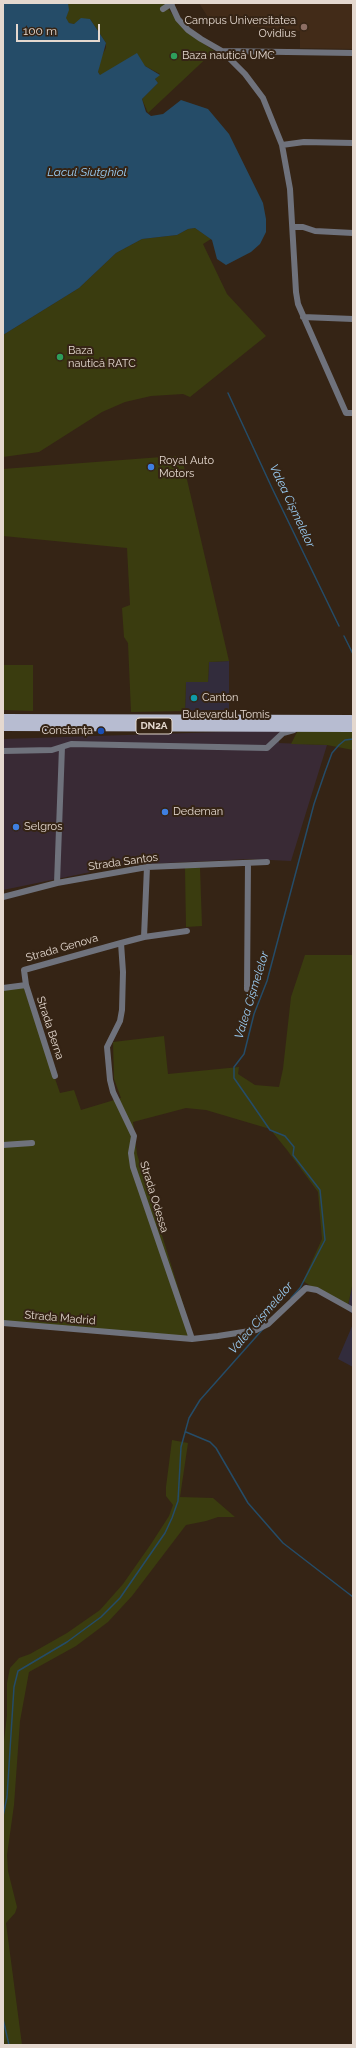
<!DOCTYPE html>
<html>
<head>
<meta charset="utf-8">
<style>
  body { margin:0 }
  #map { position:relative; width:356px; height:2048px; overflow:hidden; background:#352415; font-family:Raleway,sans-serif }
  canvas { display:block }
  .frame { position:absolute; inset:0; border:4px solid #e4d8cf; pointer-events:none }
  .scale { position:absolute; left:16px; top:24px; width:84px; height:18px; box-sizing:border-box; border:2px solid #e4d8cf; border-top:0; padding-left:5px; font-size:12px; line-height:14px; white-space:nowrap; color:#e4d8cf; -webkit-text-stroke:3px #352415; paint-order:stroke }
</style>
</head>
<body>
<div id="map">
<canvas width="356" height="2048"></canvas>
<div class="frame"></div>
<div class="scale">100 m</div>
</div>
<script>
const ctx = document.querySelector('canvas').getContext('2d');
ctx.lineJoin = 'round';
function fillPath(path, color) { ctx.fillStyle = color; ctx.fill(path, 'evenodd'); }
const poly = rows => new Path2D(rows.map(r => 'M' + r).join(''));
function stroke(path, color, width, dash) { ctx.strokeStyle = color; ctx.lineWidth = width; ctx.lineCap = dash ? 'butt' : 'round'; ctx.setLineDash(dash || []); ctx.stroke(path); }
function label(font, color, halo, rows, align = 'center') {
  ctx.font = font + ' Raleway,sans-serif'; ctx.lineWidth = 4; ctx.setLineDash([]); ctx.textBaseline = 'middle'; ctx.strokeStyle = halo; ctx.fillStyle = color; for (const [text, x, y, turn = 0] of rows) {
    ctx.save(); ctx.translate(x, y); ctx.rotate((+turn || 0) * Math.PI / 180); ctx.textAlign = isNaN(turn) ? turn : align; if (halo) ctx.strokeText(text, 0, 0); ctx.fillText(text, 0, 0); ctx.restore();
  }
}
fillPath(poly([
  [280,730,279,743,327,745,291,861,250,859,125,865,3,890,3,739]
]), '#392a35');
fillPath(poly([
  [229,661,229,710,185,711,186,682,208,682,209,662],
  [353,1282,353,1314,347,1310],
  [353,1324,353,1367,338,1359]
]), '#322c3c');
fillPath(poly([
  [199,3,353,3,353,49,300,48,300,31,211,22]
]), '#422b18');
fillPath(poly([
  [70,3,164,3,183,29,214,51,148,113,142,99,158,83,155,79,160,74,145,66,100,75,98,72,100,59,106,48,106,43,90,19,74,24,69,23,65,18,68,12,67,5],
  [195,228,211,239,203,244,227,294,266,336,190,397,183,394,151,396,125,402,102,412,39,452,3,457,3,335,79,288,116,253,142,239,177,235,188,229],
  [175,456,182,458,229,661,209,662,208,682,186,682,185,711,131,712,128,643,124,637,122,608,130,605,127,548,3,536,3,469],
  [3,665,33,665,33,711,3,710],
  [298,730,353,731,353,750,327,745,291,744],
  [185,868,200,868,202,926,186,927],
  [305,955,353,955,353,1282,347,1310,303,1281,322,1239,318,1192,287,1150,270,1129,206,1110,186,1108,133,1122,137,1154,194,1339,3,1325,3,990,23,986,60,1093,74,1090,81,1110,121,1098,114,1079,113,1042,164,1036,168,1074,239,1067,238,1074,255,1085,279,1087,283,1069,291,997],
  [172,1440,188,1443,180,1497,213,1498,235,1517,218,1517,206,1521,186,1525,132,1596,108,1622,76,1646,29,1672,20,1721,14,1805,7,1855,8,1871,17,1907,15,1913,6,1923,22,2045,5,2045,3,2038,3,1750,7,1715,7,1683,10,1668,19,1658,30,1654,67,1633,100,1610,123,1584,151,1544,169,1516,173,1505,166,1496,166,1487]
]), '#3a3c0f');
fillPath(poly([
  [3,3,68,3,69,10,66,18,69,23,74,24,81,18,90,19,106,43,98,72,100,75,137,53,145,66,160,75,155,79,158,83,142,99,146,112,151,116,163,114,181,100,208,109,229,134,263,203,266,219,266,232,260,244,251,252,226,265,217,259,212,240,195,228,188,229,177,235,142,239,116,253,79,288,3,335]
]), '#254c68');
stroke(poly([
  [228,393,272,488,339,626],
  [344,636,353,654],
  [291,1298,300,1288,325,1240,320,1190,293,1155,294,1147,285,1136,270,1130,250,1101,234,1078,234,1067,244,1054,254,1014,267,981,314,804,325,772,332,753,339,745,345,740,353,739],
  [186,1432,210,1442,216,1448,248,1503,283,1543,353,1597],
  [3,1816,7,1797,14,1687,18,1671,67,1642,101,1617,120,1598,165,1533,172,1518,178,1501,181,1447,189,1418,200,1400,263,1329],
  [3,2019,9,2045]
]), '#254c68', 1.5);
stroke(poly([
  [171,4,178,19,188,30,201,39,222,51,245,74,263,98,282,145,290,189,296,292,298,304,346,413,353,413],
  [163,9,172,3],
  [222,51,353,53],
  [282,145,304,142,353,143],
  [293,227,303,227,315,231,353,233],
  [303,317,353,319],
  [3,751,52,750,71,744,267,748,283,733,294,730],
  [147,867,144,937,121,943,123,972,122,1010,120,1021,107,1047,110,1080,113,1092,134,1136,131,1153,133,1167,192,1339],
  [57,883,62,747],
  [3,897,57,883,147,867,267,862],
  [144,937,187,931],
  [3,988,26,985],
  [247,989,248,863],
  [55,1076,26,985,24,970,121,943],
  [3,1145,32,1143],
  [3,1323,192,1339,218,1336,256,1330,268,1324,306,1288,317,1290,353,1310]
]), '#6f727c', 6);
stroke(poly([
  [3,719,351,720],
  [3,726,353,727]
]), '#b7bcd1', 10);
for (const [x, y, r, color] of [
  [304,27,4,"#8d6e63"],
  [174,56,4,"#2e9e5b"],
  [60,357,4,"#2e9e5b"],
  [151,467,4,"#3f7fe0"],
  [194,698,4,"#0f9aa8"],
  [101,731,4,"#1a4fb4"],
  [165,812,4,"#3f7fe0"],
  [16,827,4,"#3f7fe0"]
]) { const dot = new Path2D(); dot.arc(x, y, r, 0, 2 * Math.PI); ctx.fillStyle = color; ctx.fill(dot); stroke(dot, '#352415', 1.5); }
for (const [x, y, w] of [
  [154,726,36]
]) { const box = new Path2D(); box.roundRect(x - w / 2, y - 8, w, 16, 3); ctx.fillStyle = '#352415'; ctx.fill(box); stroke(box, '#e4d8cf', 1); }
label('bold 10px', '#e4d8cf', null, [
  ["DN2A",154,726]
]);
label('11px', '#e4d8cf', '#352415', [
  ["Campus Universitatea",296,21,"right"],
  ["Ovidius",296,34,"right"],
  ["Baza nautică UMC",182,56],
  ["Baza",68,351],
  ["nautică RATC",68,364],
  ["Royal Auto",159,461],
  ["Motors",159,474],
  ["Canton",202,698],
  ["Constanța",93,731,"right"],
  ["Dedeman",173,812],
  ["Selgros",24,827]
], 'left');
label('11px', '#e4d8cf', '#352415', [
  ["Bulevardul Tomis",226,715],
  ["Strada Santos",123,862,-8],
  ["Strada Genova",62,948,-16],
  ["Strada Berna",50,1028,72],
  ["Strada Odessa",154,1197,73],
  ["Strada Madrid",60,1318,5]
]);
label('italic 12px', '#9bcdf4', '#352415', [
  ["Lacul Siutghiol",87,172],
  ["Valea Cișmelelor",292,506,65],
  ["Valea Cișmelelor",252,995,-73],
  ["Valea Cișmelelor",261,1318,-49]
]);
</script>
</body>
</html>
